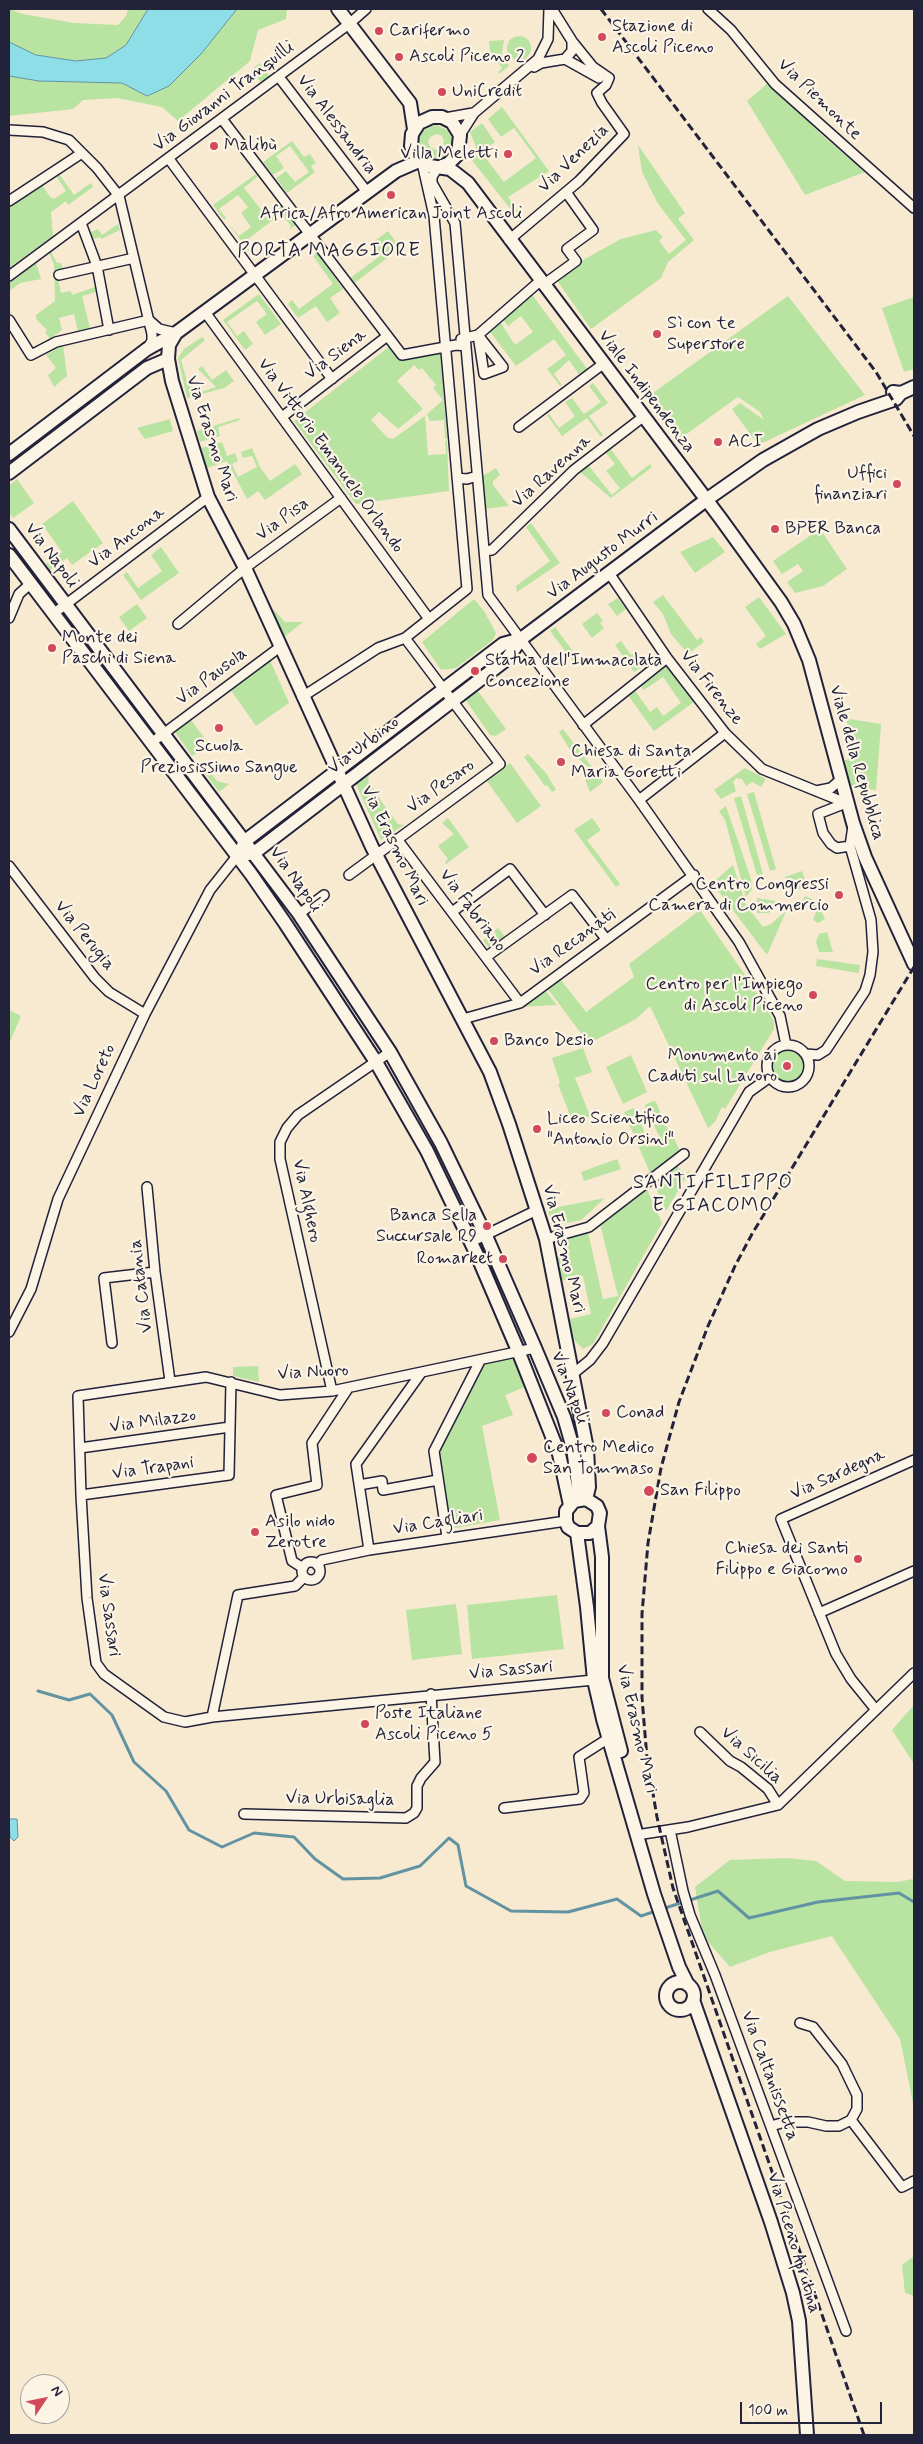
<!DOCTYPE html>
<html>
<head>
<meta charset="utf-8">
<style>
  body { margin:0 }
  #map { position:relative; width:923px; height:2444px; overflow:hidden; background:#f8ead1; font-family:Mynerve,sans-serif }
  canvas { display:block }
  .frame { position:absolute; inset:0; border:10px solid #22223b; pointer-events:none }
  .north { position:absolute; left:20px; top:2374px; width:50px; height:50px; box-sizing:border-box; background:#fcf5e5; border:1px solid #a5a1a1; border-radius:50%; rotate:56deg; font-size:14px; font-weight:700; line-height:20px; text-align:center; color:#22223b }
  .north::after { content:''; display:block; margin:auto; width:18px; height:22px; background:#d1495b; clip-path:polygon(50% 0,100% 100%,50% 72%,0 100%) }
  .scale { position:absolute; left:740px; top:2402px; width:142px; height:22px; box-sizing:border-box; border:2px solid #22223b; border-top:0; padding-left:6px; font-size:15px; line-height:18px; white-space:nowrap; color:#22223b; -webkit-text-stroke:4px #fcf5e5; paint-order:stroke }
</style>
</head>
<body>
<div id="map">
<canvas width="923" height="2444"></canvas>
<div class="frame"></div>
<div class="north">N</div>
<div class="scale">100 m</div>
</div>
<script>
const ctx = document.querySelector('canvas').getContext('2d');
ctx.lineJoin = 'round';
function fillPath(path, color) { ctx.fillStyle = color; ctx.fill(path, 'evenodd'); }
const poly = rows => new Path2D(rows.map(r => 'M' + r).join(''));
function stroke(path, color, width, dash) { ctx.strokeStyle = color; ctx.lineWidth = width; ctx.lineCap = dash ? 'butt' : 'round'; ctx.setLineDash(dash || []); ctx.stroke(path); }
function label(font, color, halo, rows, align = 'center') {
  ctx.font = font + ' Mynerve,sans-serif'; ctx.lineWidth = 4.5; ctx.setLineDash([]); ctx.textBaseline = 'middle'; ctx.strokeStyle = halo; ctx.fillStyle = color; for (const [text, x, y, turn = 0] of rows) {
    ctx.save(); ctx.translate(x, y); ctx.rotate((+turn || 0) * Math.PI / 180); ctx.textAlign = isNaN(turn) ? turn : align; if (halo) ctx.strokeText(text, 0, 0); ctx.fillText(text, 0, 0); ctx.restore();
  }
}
fillPath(poly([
  [9,9,23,14,74,23,118,25,126,16,128,9,148,9,126,45,106,58,76,61,36,55,9,42],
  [237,9,287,9,286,19,258,30,250,61,178,121,162,107,117,98,83,100,73,109,9,116,9,76,39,81,122,83,147,96,169,86,201,54],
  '507 48a12 12 0 1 1 24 0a12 12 0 1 1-24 0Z',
  [504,40,502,53,509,66,499,74,498,72,502,68,490,52,489,41],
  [260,63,270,77,262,84,251,70],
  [769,82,823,136,865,172,805,195,747,101],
  [502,107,549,171,508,197,524,220,535,212,523,225,471,159,476,147,470,132,482,123,495,142,481,152,504,182,536,158,514,128,501,137,488,119],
  [437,125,447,130,452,139,452,145,447,155,442,158,431,159,422,152,418,141,423,131,432,126],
  [437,134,442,136,444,141,443,146,436,150,430,147,428,142,430,137],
  [292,141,304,157,310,154,316,163,311,166,315,172,287,193,276,178,286,171,295,182,309,172,290,146,276,156,284,168,273,175,263,162],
  [638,145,685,213,678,219,694,240,668,262,661,278,591,329,556,279,581,261,621,239,656,230,663,237,659,241,669,254,686,240,658,204,642,172],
  [59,174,74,195,91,183,93,187,68,205,66,201,51,212,53,236,9,268,9,208,42,185,50,197,54,199,66,191,56,176],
  [256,174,258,176,244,188,267,217,281,206,296,225,289,230,291,226,281,214,244,242,253,255,258,253,253,257,227,222,239,236,251,227,241,213,248,207,238,195,219,209,226,218,224,220,213,205],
  [118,224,120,230,101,239,100,237,90,240,88,233,98,229,102,235],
  [388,231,400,248,352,285,349,279,381,255,372,243],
  [51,252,57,263,61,263,64,272,57,274,61,293,71,291,72,295,95,287,96,292,82,296,90,328,78,331,74,314,59,318,62,330,50,339,45,332,47,330,36,319,36,315,55,301,54,264,49,253],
  [317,253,343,289,330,298,340,313,327,322,316,306,298,318,288,304,292,300,299,309,333,284,313,256],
  [36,263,41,279,20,283,9,291,9,284],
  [530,292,588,370,580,376,569,360,554,374,562,385,560,386,547,369,566,355,554,339,516,366,488,329,499,320,515,345,533,332,521,316,510,324,509,327,501,317],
  [259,294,281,324,265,335,256,322,267,314,257,301,227,322,237,336,244,331,253,344,245,350,223,320],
  [788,296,865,395,758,445,732,409,740,403,764,420,760,412,738,397,678,440,646,398],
  [914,297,914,369,904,372,882,308],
  [202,337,205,340,181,360,188,385,194,389,195,394,216,387,198,369,202,366,212,380,226,370,234,381,224,388,187,398,178,358,184,349],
  [63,345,67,376,54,387,48,375,56,368,46,355],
  [390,346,401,358,440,351,447,438,445,439,444,420,430,421,427,414,443,400,433,388,436,385,422,368,419,370,414,365,397,381,423,409,398,429,379,412,371,420,388,438,393,439,425,416,428,455,446,454,445,441,447,441,449,491,356,504,294,421],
  [593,383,608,403,589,416,603,435,601,437,587,418,562,436,547,415,549,414,559,428,575,416,565,402,572,398,584,414,601,402,589,386],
  [239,418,240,420,218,427,220,436,200,442,197,431],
  [170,419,173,431,145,439,137,428],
  [222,442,227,456,235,453,238,461,232,464,238,477,257,467,252,456,243,458,241,452,252,448,260,467,270,481,295,464,302,474,265,500,258,491,247,499,227,461,207,468,201,448],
  [610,448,632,478,650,464,652,467,611,498,579,471,588,465,612,495,620,488,606,471,615,464,605,452],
  [496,468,500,475,493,481,493,485,509,506,483,509,481,477],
  [17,479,34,503,13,518,9,512,9,486],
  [73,501,103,543,72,565,67,558,50,570,46,564,62,552,42,524],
  [531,523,560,563,517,592,516,586,550,561,526,527],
  [820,529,847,569,823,586,795,593,787,582,803,571,798,564,782,574,773,561],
  [713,537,725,552,695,573,680,552],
  [161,547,179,573,141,600,123,575,127,572,138,588,162,571,151,555],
  [663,595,697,640,701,637,704,642,688,654,671,634,663,614,653,602],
  [759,597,786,634,760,649,756,644,766,636,745,607],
  [618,598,626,609,617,616,608,604],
  [474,599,484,611,496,633,493,640,456,668,441,670,422,642],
  [137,604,147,618,129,631,119,617],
  [272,608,285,622,303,622,284,637],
  [597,613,603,621,600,623,604,628,592,638,582,624],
  [555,627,580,661,575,664,550,631],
  [621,641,631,655,635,653,644,665,634,672,615,645],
  [270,660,289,703,256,726,230,689],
  [666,664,694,702,654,731,627,694,634,689,650,712,657,707,663,716,681,703,663,677,644,690,639,683],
  [474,686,506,729,496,736,490,735,465,699,463,694],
  [843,718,881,724,876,790,852,787,843,761,859,756,846,720],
  [191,720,209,744,192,756,175,732],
  [563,729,603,782,590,792,583,774,589,768,572,753,559,732],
  [528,754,546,773,556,790,552,792,547,785,545,786,524,757],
  [510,763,541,806,517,823,486,780],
  [198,764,204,764,217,781,229,784,219,792],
  [745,768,766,779,761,787,752,782,746,786,742,779,736,778,733,782,736,791,721,799,714,790],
  [369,775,368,781,386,808,398,824,404,825,381,840,356,784],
  [754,792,776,869,770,871,747,794],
  [741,796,763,874,757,875,734,798],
  [726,806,751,879,752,889,746,897,725,820,719,811],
  [448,818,469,847,446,864,445,862,448,859,438,846,454,834,442,823],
  [592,818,601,830,587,840,620,884,616,887,574,830],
  [733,865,746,905,763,927,771,924,786,911,767,955,710,880,717,879],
  [802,871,807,886,794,891,785,877],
  [805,896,816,901,825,919,818,923,813,920,817,909,803,901],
  [757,898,776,901,769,913,757,913],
  [700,910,754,988,774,1021,774,1029,725,1109,722,1107,715,1122,708,1128,650,1006,636,1019,586,1045,580,1032,548,989,560,979,586,1012,634,977,629,964],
  [498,928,505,937,489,948,483,940,492,934,493,936,496,934,494,931],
  [827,932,833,952,819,952,816,942,819,934],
  [817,959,860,965,859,973,816,966],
  [545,990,557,1005,520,1007],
  [9,1010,21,1016,9,1044],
  [583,1048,592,1072,575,1078,590,1116,573,1123,558,1084,560,1083,552,1058],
  '772 1066a16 16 0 1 1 32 0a16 16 0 1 1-32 0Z',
  [631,1055,647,1092,623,1104,606,1067],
  [654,1101,656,1102,666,1126,670,1130,680,1151,650,1173,624,1112,634,1108,651,1147,662,1142,645,1107,646,1104],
  [617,1159,621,1169,584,1181,581,1172],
  [677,1166,684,1173,690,1171,666,1211,654,1184],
  [647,1189,662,1223,593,1344,583,1349,574,1340,570,1319,591,1314,583,1276,561,1281,557,1258,566,1256,562,1240,588,1232,603,1299,618,1296,600,1224],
  [605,1198,581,1220,552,1226,548,1209],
  [512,1357,525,1387,505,1395,513,1415,482,1426,500,1520,450,1529,437,1450,484,1364],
  [258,1366,259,1382,233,1376,233,1367],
  [557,1595,564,1649,472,1659,467,1605],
  [456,1604,462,1654,412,1660,406,1610],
  [914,1705,914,1764,892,1730],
  [914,1834,914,2131,913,2103,900,2039,832,1936,770,1952,730,1967,703,1936,695,1887,730,1860,787,1858,816,1861,845,1881,897,1882,913,1879],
  [914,2256,914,2296,905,2293,902,2265]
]), '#b8e3a1');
const water = poly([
  [148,9,237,9,201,54,169,86,147,96,122,83,39,81,9,76,9,42,36,55,76,61,106,58,126,45,148,9],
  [9,1819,17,1819,18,1837,14,1841,10,1837,9,1819]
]);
fillPath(water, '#8ddee6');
stroke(water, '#6293a2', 1);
stroke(poly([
  [38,1691,69,1700,90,1694,112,1715,134,1762,166,1791,189,1830,222,1847,254,1833,294,1837,315,1859,343,1879,380,1878,420,1866,449,1838,458,1845,466,1886,511,1911,568,1912,617,1899,641,1916,656,1911],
  [662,1909,718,1891,749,1918,818,1902,899,1893,914,1902]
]), '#6293a2', 3);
const street = poly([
  [708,9,731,30,775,84,914,208],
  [565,59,599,78],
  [534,67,541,63,565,59,572,51,572,41],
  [279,77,367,192],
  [445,118,473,113],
  [222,119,402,355,456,345,466,346],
  [9,130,43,132,69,140,97,168,119,196,152,334,152,341,147,349],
  [460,135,474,113,538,59,548,39,549,9],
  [169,159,332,379],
  [438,167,432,177,432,183,455,223,488,595,639,800,739,942,780,1016,786,1045],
  [9,201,82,153],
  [81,223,97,266,109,330],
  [509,240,579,181,624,134,602,103,597,93,606,85,609,78,593,67,572,41,552,9],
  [59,275,134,258],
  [9,276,349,24,366,9],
  [543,285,576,261,567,249,593,230,566,192],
  [205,312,429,619],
  [9,320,31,355,56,342,149,320,159,329,176,333],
  [478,335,503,367,484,374,478,335],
  [461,339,478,335,540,281],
  [282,417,386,337],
  [519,427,603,364],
  [457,478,467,479,477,476],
  [484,551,492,550,574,470,643,417],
  [609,573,667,658,725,733,762,769,846,803],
  [53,614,208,497],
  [9,618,19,594,30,584],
  [178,624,245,568,341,498],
  [302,697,378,648,405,638],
  [583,725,667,658],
  [151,743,280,647],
  [816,791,831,788,840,780],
  [639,800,725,733],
  [846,803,818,814,823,833,831,844,837,848,850,846],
  [397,839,520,1003],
  [9,866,95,978,109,992,145,1014],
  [349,875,500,764,405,638,467,589,434,216,422,163],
  [452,912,510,869,545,915],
  [299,914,324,895],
  [486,957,572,895,606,939],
  [463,1019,520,1003,694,875],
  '767 1066a21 21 0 1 1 42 0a21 21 0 1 1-42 0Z',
  [806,1054,818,1055,826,1050,865,991,870,975,873,952,871,920,850,846,853,826],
  [147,1187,155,1272,170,1381],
  [546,1239,589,1227,684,1154],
  [471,1242,537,1210],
  [9,1332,31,1289,58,1199,145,1014,210,890,237,856],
  [112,1343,104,1278,155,1272],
  [535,1348,332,1391,280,1395,206,1377,78,1396,81,1495,87,1598,96,1663,104,1674,164,1717,185,1722,212,1717,594,1680],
  [574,1373,590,1360,603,1343,749,1092,770,1077],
  [332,1391,280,1159,280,1142,287,1128,298,1115,390,1052],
  [80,1448,230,1427],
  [359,1485,382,1481,383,1490,438,1480],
  [81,1495,229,1475,231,1382],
  [447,1537,434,1451,480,1361],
  [369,1550,356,1464,421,1373],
  '302 1571a9 9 0 1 1 18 0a9 9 0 1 1-18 0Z',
  [317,1565,322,1560,369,1550,566,1521],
  [303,1568,292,1561,276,1495,317,1485,312,1443,347,1390],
  [819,1613,914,1571],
  [876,1710,851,1679,836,1654,781,1519,914,1460],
  [212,1717,238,1595,295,1586,304,1577],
  [700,1732,730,1761,741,1767,768,1789,778,1805],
  [504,1808,580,1799,584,1793,579,1757,609,1738],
  [244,1814,406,1818,414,1813,417,1808,417,1786,421,1778,435,1762,431,1694],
  [670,1830,683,1891,690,1915,715,1975,846,2331],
  [643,1834,688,1827,778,1805,914,1673],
  [851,2120,902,2187,914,2181],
  [771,2126,785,2122,808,2122,826,2126,839,2126,851,2120,857,2109,857,2095,842,2064,813,2027,800,2023]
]);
const secondary = poly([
  [338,9,410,103,414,129],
  [442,166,448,164,458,154,460,135,452,122,442,117,432,117,419,123,412,134,411,146,416,157,430,166,450,169,468,183,721,519,781,602,794,624,809,660,853,823,865,857,914,964],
  [176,333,169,345,168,359,172,381,208,497,245,568,372,847,490,1072,509,1124,546,1239,587,1449,589,1487,586,1499],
  [893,392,901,393,914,387],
  [9,454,147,349,176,333,396,171,419,161],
  [9,473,147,368,168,359],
  [9,529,299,914,390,1052,441,1143,486,1236,535,1348,564,1417,573,1448,580,1499],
  [9,555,251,874,285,923,376,1062,427,1151,477,1255,519,1353,559,1454,570,1505],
  [242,848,245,841,503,644,521,639,706,500,763,460,818,429,858,412,896,399,901,393],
  [247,854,254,853,507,659,521,639],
  [598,1526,590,1533,577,1533,568,1527,566,1521,566,1511,574,1501,586,1499,597,1506,600,1513,598,1526,602,1557,602,1678,621,1751],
  [577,1533,587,1607,594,1680,603,1719,654,1894,679,1967,688,1985],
  '666 1996a14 14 0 1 1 28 0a14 14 0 1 1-28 0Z',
  [693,2000,771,2222,793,2293,799,2321,807,2435]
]);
stroke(street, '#22223b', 12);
stroke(secondary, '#22223b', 16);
stroke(street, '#fcf5e5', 9);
stroke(secondary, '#fcf5e5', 12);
stroke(poly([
  [601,9,876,372,914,436],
  [864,2435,673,1888,657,1817,647,1758,642,1698,642,1614,648,1543,661,1468,679,1402,708,1326,735,1266,752,1234,914,967]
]), '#22223b', 3, [8, 4]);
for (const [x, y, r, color] of [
  [379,31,5,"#d1495b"],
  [602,37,5,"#d1495b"],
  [399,57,5,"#d1495b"],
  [442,92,5,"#d1495b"],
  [214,146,5,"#d1495b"],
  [508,154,5,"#d1495b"],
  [391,195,5,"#d1495b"],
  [657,334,5,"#d1495b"],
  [718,442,5,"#d1495b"],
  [897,484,5,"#d1495b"],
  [775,529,5,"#d1495b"],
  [52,648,5,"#d1495b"],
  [475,671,5,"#d1495b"],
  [219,728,5,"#d1495b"],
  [561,762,5,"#d1495b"],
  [839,895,5,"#d1495b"],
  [813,995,5,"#d1495b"],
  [494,1041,5,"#d1495b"],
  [787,1066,5,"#d1495b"],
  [537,1129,5,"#d1495b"],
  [487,1226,5,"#d1495b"],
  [503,1259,5,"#d1495b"],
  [606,1413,5,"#d1495b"],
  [532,1458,6,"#d1495b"],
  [649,1491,6,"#d1495b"],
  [255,1532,5,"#d1495b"],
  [858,1559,5,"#d1495b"],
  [365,1724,5,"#d1495b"]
]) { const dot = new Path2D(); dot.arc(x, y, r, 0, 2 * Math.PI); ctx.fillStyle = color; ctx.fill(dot); stroke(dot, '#fcf5e5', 2); }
label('18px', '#22223b', '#fcf5e5', [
  ["Stazione di",612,27],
  ["Ascoli Piceno",612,48],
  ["Carifermo",389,31],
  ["Ascoli Piceno 2",409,57],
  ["UniCredit",452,92],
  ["Malibù",224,146],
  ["Villa Meletti",498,154,"right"],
  ["Africa/Afro American Joint Ascoli",391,214,"center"],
  ["Sì con te",667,324],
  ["Superstore",667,345],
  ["ACI",728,442],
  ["Uffici",887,474,"right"],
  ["finanziari",887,495,"right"],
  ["BPER Banca",785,529],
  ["Monte dei",62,638],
  ["Paschi di Siena",62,659],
  ["Statua dell'Immacolata",485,661],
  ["Concezione",485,682],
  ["Scuola",219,747,"center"],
  ["Preziosissimo Sangue",219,768,"center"],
  ["Chiesa di Santa",571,752],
  ["Maria Goretti",571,773],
  ["Centro Congressi",829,885,"right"],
  ["Camera di Commercio",829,906,"right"],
  ["Centro per l'Impiego",803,985,"right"],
  ["di Ascoli Piceno",803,1006,"right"],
  ["Banco Desio",504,1041],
  ["Monumento ai",777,1056,"right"],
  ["Caduti sul Lavoro",777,1077,"right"],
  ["Liceo Scientifico",547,1119],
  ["\"Antonio Orsini\"",547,1140],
  ["Banca Sella",477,1216,"right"],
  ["Succursale R9",477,1237,"right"],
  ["Romarket",493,1259,"right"],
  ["Conad",616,1413],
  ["Centro Medico",543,1448],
  ["San Tommaso",543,1469],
  ["San Filippo",660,1491],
  ["Asilo nido",265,1522],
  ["Zerotre",265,1543],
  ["Chiesa dei Santi",848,1549,"right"],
  ["Filippo e Giacomo",848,1570,"right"],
  ["Poste Italiane",375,1714],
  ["Ascoli Piceno 5",375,1735]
], 'left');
label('18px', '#22223b', '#fcf5e5', [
  ["Via Giovanni Tranquilli",224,97,-37],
  ["Via Piemonte",819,100,44],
  ["Via Alessandria",336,125,53],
  ["Via Venezia",574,159,-44],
  ["Via Siena",336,355,-37],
  ["Viale Indipendenza",646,392,53],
  ["Via Erasmo Mari",211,439,72],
  ["Via Vittorio Emanuele Orlando",330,456,54],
  ["Via Ravenna",552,472,-42],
  ["Via Pisa",283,520,-36],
  ["Via Ancona",127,538,-37],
  ["Via Napoli",51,556,53],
  ["Via Augusto Murri",603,556,-37],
  ["Via Pausola",212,677,-37],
  ["Via Firenze",711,688,52],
  ["Via Urbino",364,746,-37],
  ["Viale della Repubblica",856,763,74],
  ["Via Pesaro",441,787,-36],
  ["Via Erasmo Mari",394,846,64],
  ["Via Napoli",295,880,54],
  ["Via Fabriano",472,911,53],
  ["Via Perugia",84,936,51],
  ["Via Recanati",573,943,-36],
  ["Via Loreto",95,1081,-65],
  ["Via Alghero",306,1201,78],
  ["Via Erasmo Mari",563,1249,76],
  ["Via Catania",142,1286,-97],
  ["Via Nuoro",313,1373,-3],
  ["Via Napoli",569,1388,69],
  ["Via Milazzo",153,1422,-8],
  ["Via Trapani",153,1469,-8],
  ["Via Sardegna",838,1475,-24],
  ["Via Cagliari",438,1523,-9],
  ["Via Sassari",108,1615,82],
  ["Via Sassari",511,1671,-5],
  ["Via Erasmo Mari",636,1729,77],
  ["Via Sicilia",751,1756,42],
  ["Via Urbisaglia",340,1800,1],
  ["Via Caltanissetta",769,2076,70],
  ["Via Piceno Aprutina",793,2243,73]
]);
ctx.letterSpacing = '1px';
label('20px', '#22223b', '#fcf5e5', [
  ["PORTA MAGGIORE",329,252],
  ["SANTI FILIPPO",713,1184],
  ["E GIACOMO",713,1207]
]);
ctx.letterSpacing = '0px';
</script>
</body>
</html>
